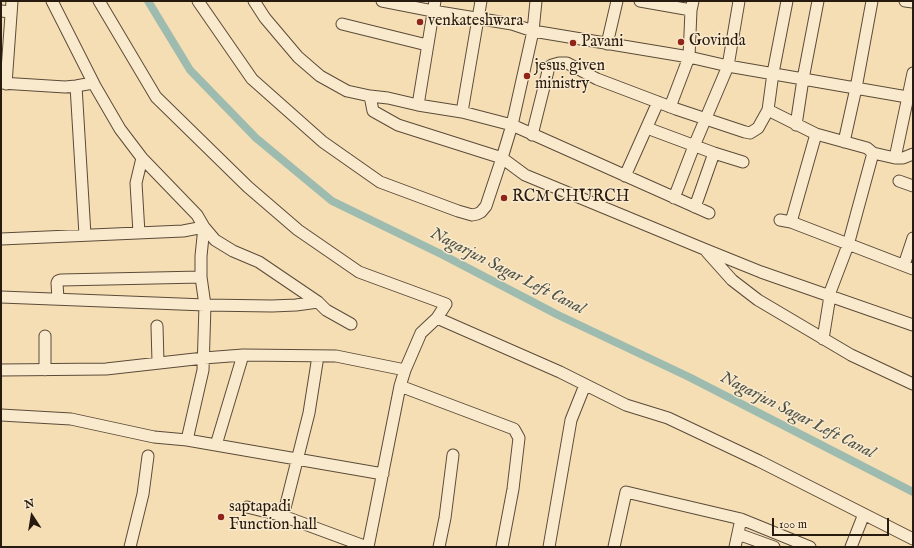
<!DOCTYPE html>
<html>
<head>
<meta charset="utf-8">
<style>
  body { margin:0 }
  #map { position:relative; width:914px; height:548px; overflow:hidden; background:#f6deb4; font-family:"IM FELL English",serif }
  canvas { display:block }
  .frame { position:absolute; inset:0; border:2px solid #271a0f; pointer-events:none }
  .north { position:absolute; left:12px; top:496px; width:40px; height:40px; -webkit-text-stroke:3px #f9eace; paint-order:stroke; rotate:348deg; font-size:11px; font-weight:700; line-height:16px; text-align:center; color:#271a0f }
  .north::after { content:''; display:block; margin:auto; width:14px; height:18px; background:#271a0f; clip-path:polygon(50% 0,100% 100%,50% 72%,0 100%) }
  .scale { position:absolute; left:772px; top:518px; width:117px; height:18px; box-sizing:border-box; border:2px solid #271a0f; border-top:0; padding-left:5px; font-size:12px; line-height:14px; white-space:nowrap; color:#271a0f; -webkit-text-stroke:3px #f9eace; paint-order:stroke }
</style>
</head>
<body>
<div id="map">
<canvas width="914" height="548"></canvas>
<div class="frame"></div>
<div class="north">N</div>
<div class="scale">100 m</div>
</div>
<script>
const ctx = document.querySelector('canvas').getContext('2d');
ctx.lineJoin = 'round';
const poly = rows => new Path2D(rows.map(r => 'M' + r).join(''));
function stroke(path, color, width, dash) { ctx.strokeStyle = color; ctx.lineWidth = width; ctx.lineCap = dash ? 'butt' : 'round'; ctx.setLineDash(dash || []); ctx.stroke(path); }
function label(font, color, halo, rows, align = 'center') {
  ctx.font = font + ' "IM FELL English",serif'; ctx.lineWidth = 3; ctx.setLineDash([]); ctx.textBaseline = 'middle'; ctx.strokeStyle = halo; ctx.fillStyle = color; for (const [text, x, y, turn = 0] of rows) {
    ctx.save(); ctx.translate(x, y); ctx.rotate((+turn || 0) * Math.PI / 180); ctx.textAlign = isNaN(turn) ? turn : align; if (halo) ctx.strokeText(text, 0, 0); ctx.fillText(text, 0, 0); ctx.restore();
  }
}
stroke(poly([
  [148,1,190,70,256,138,332,201,443,255,558,315,689,377,913,492]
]), '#9dbcaf', 8);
const minor = poly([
  [99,1,156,97,248,187,298,230,359,272,446,304,437,318,560,372,626,405,668,418,759,461,913,539],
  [198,1,252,79,323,142,380,182,458,211,472,215,477,214,481,212,486,206,502,158,512,125,533,31,536,1],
  [254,1,265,18,298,57,320,76,347,91,370,96,373,111,398,125,502,158,525,175,704,249,761,272,913,325],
  [382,1,433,11,512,24,533,31,689,57,728,66,913,98],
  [640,1,691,10],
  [905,1,913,2],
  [1,11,11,12],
  [342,24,427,45],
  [607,44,617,1],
  [1,83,65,87,76,86,93,83],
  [6,84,12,1],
  [76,86,85,235],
  [370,96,388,98,418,105,462,112,512,125,709,213],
  [418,105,435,1],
  [670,107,689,57,691,10,693,1],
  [768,110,773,73,787,1],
  [462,112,481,1],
  [796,125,803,79,818,1],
  [647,128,714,153,743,162],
  [532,135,549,67,552,65,559,63,567,63,597,79,676,109,745,132,750,133,758,128,768,110,816,134],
  [844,142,856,88,872,1],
  [895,158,913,73],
  [625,176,658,102],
  [899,181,913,186],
  [674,198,694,146,728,66,739,1],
  [695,207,714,153],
  [780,220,791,222,913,269],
  [791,222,816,134,867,148,873,153,895,158,903,158,913,154],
  [139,233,136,183,142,158],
  [1,239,183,231,204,227,197,215,142,158,120,129,95,86,52,1],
  [707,252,732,280,758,300,851,355,913,384],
  [904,265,913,238],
  [829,295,848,245,873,153],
  [1,297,205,305,203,370,187,440],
  [58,299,57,283,58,281,61,280,201,277],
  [318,302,296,305,272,306,205,305,201,277,201,256,204,227,215,240,233,251,259,262,318,302,326,310,351,324],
  [157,326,158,362],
  [45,336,45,370],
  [823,339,830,296],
  [1,370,106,369,204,358,243,355],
  [400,386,514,429,519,438,513,489,502,547],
  [1,415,71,419,154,437,187,440,383,474],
  [216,445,243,355,336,356,405,370],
  [247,507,283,516,367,547],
  [283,516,309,413,318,356],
  [738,534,774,547],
  [130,547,143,494,148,456],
  [368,547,400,386,405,370,421,333,437,318],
  [439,547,445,518,453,455],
  [549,547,571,420,585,385],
  [614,547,626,492,741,519],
  [735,547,741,519,810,547],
  [851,547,864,514]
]);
stroke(minor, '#5b4b38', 13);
stroke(minor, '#f9eace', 11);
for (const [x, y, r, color] of [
  [420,22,4,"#8f2418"],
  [681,42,4,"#8f2418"],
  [573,43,4,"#8f2418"],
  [527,76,4,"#8f2418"],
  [504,198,4,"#8f2418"],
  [221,517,4,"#8f2418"]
]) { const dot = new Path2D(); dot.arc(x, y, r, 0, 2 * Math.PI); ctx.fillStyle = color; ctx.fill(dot); stroke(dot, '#f9eace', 1.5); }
label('16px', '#271a0f', '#f9eace', [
  ["venkateshwara",428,22],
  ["Govinda",689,42],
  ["Pavani",581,43],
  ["jesus given",535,67],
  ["ministry",535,85],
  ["RCM CHURCH",512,198],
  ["saptapadi",229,508],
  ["Function hall",229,526]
], 'left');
label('italic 17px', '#505347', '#f9eace', [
  ["Nagarjun Sagar Left Canal",507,272,27],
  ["Nagarjun Sagar Left Canal",797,416,27]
]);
</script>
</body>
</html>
